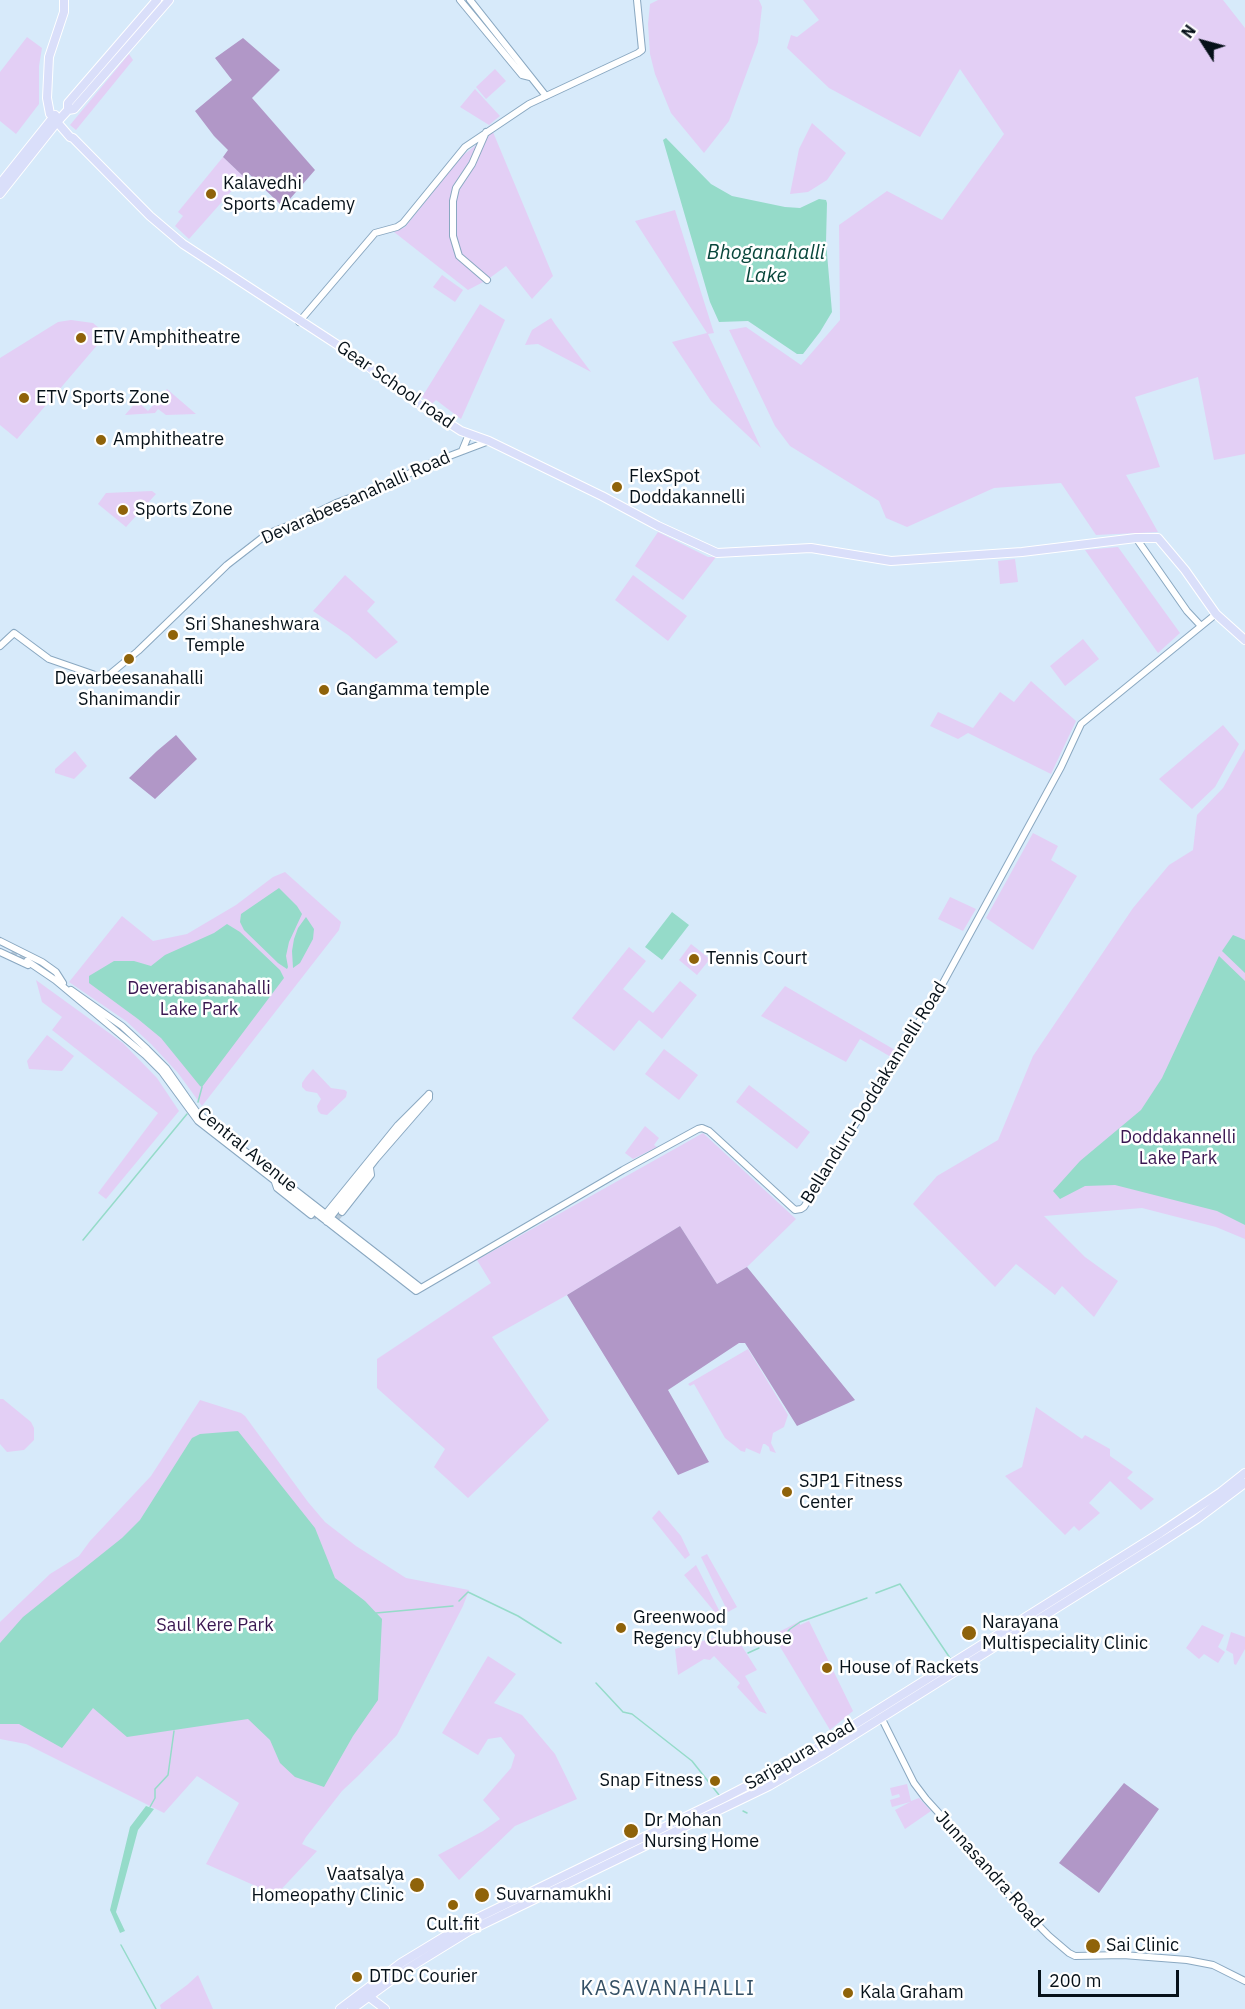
<!DOCTYPE html>
<html>
<head>
<meta charset="utf-8">
<style>
  body { margin:0 }
  #map { position:relative; width:1245px; height:2009px; overflow:hidden; background:#d7eafa; font-family:"IBM Plex Sans",sans-serif }
  canvas { display:block }
  .north { position:absolute; left:1173px; top:12px; width:60px; height:60px; -webkit-text-stroke:4px #fff; paint-order:stroke; rotate:306deg; font-size:16px; font-weight:700; line-height:24px; text-align:center; color:#061119 }
  .north::after { content:''; display:block; margin:auto; width:21px; height:27px; background:#061119; clip-path:polygon(50% 0,100% 100%,50% 72%,0 100%) }
  .scale { position:absolute; left:1038px; top:1970px; width:141px; height:27px; box-sizing:border-box; border:3px solid #061119; border-top:0; padding-left:8px; font-size:18px; line-height:21px; white-space:nowrap; color:#061119; -webkit-text-stroke:4px #fff; paint-order:stroke }
</style>
</head>
<body>
<div id="map">
<canvas width="1245" height="2009"></canvas>
<div class="north">N</div>
<div class="scale">200 m</div>
</div>
<script>
const ctx = document.querySelector('canvas').getContext('2d');
ctx.lineJoin = 'round';
function fillPath(path, color) { ctx.fillStyle = color; ctx.fill(path, 'evenodd'); }
const poly = rows => new Path2D(rows.map(r => 'M' + r).join(''));
function stroke(path, color, width, dash) { ctx.strokeStyle = color; ctx.lineWidth = width; ctx.lineCap = dash ? 'butt' : 'round'; ctx.setLineDash(dash || []); ctx.stroke(path); }
function label(font, color, halo, rows, align = 'center') {
  ctx.font = font + ' "IBM Plex Sans",sans-serif'; ctx.lineWidth = 5; ctx.setLineDash([]); ctx.textBaseline = 'middle'; ctx.strokeStyle = halo; ctx.fillStyle = color; for (const [text, x, y, turn = 0] of rows) {
    ctx.save(); ctx.translate(x, y); ctx.rotate((+turn || 0) * Math.PI / 180); ctx.textAlign = isNaN(turn) ? turn : align; if (halo) ctx.strokeText(text, 0, 0); ctx.fillText(text, 0, 0); ctx.restore();
  }
}
fillPath(poly([
  [658,0,759,0,762,7,758,42,729,121,704,153,671,113,655,74,650,54,648,24,650,4],
  [803,0,1223,0,1245,28,1245,454,1214,460,1198,377,1135,397,1160,467,1126,475,1158,532,1096,535,1061,483,994,488,907,527,886,518,879,501,790,446,775,426,729,330,746,327,801,365,840,320,839,225,887,191,942,220,1004,134,960,69,920,137,829,88,787,48,791,35,797,37,819,20],
  [27,37,42,48,39,66,39,104,16,134,0,121,0,72],
  [129,54,133,60,76,130,70,125],
  [495,69,506,81,486,99,476,87],
  [475,89,500,116,489,125,460,107],
  [812,123,846,153,827,180,808,192,790,194,799,149],
  [493,132,553,276,532,299,506,266,487,280,468,290,394,232,405,227,462,156],
  [223,157,244,177,189,239,175,226,183,216,178,212],
  [675,210,714,333,708,334,761,448,711,401,672,342,707,333,635,221],
  [442,275,463,290,455,302,433,287],
  [480,304,505,320,461,419,436,400,432,404,422,397],
  [551,318,555,324,591,372,538,344,525,345,532,330],
  [71,320,93,323,105,333,105,336,17,439,0,425,0,358,58,322],
  [167,389,196,414,166,415,158,409,155,413,125,415,137,401,148,411],
  [152,491,156,494,126,527,98,504,106,493],
  [658,532,708,557,716,557,683,600,635,566],
  [1118,547,1180,633,1158,653,1085,550],
  [1015,559,1018,582,1000,584,998,561],
  [345,575,375,602,367,611,398,642,376,659,348,635,313,611],
  [633,575,687,616,668,641,615,600],
  [1083,639,1099,659,1065,686,1050,666],
  [1031,681,1076,721,1051,774,968,733,958,739,930,726,938,712,973,728,1000,692,1014,702],
  [1223,725,1239,744,1215,787,1192,809,1159,779],
  [1245,749,1245,1239,1216,1227,1142,1208,1044,1216,1085,1257,1118,1281,1094,1317,1062,1286,1055,1295,1016,1264,995,1287,913,1204,937,1176,998,1140,1033,1056,1133,908,1169,865,1193,850,1197,815,1223,788],
  [75,751,87,766,74,779,55,773,55,769],
  [1033,833,1058,846,1051,860,1077,876,1033,950,986,918],
  [285,872,341,922,339,930,202,1106,178,1073,151,1044,126,1021,69,982,122,916,153,941,187,934,236,905,273,877],
  [950,897,976,909,963,931,938,919],
  [691,944,710,959,697,975,679,960],
  [629,947,646,961,623,989,653,1013,680,981,697,995,662,1039,639,1020,614,1051,572,1018],
  [36,980,123,1043,157,1078,179,1111,106,1199,98,1193,158,1113,52,1030,62,1017,42,1002],
  [785,986,895,1050,891,1057,860,1039,846,1062,761,1016],
  [47,1035,74,1056,62,1071,29,1069,27,1061],
  [664,1049,698,1075,679,1100,645,1074],
  [313,1069,331,1088,345,1090,347,1092,346,1097,327,1115,321,1114,318,1111,317,1106,321,1099,317,1093,306,1091,302,1087,302,1083,306,1077],
  [749,1085,810,1132,797,1149,736,1102],
  [645,1126,659,1138,654,1145,657,1147,633,1159,625,1153],
  [703,1133,796,1219,747,1267,717,1284,680,1226,567,1295,492,1337,549,1420,468,1498,434,1467,445,1449,377,1388,377,1359,491,1283,477,1260],
  [748,1349,788,1415,784,1427,773,1433,771,1443,776,1453,770,1451,769,1447,765,1444,763,1444,760,1454,746,1448,745,1452,741,1451,725,1438,694,1384,690,1386,688,1384],
  [0,1399,3,1399,31,1422,34,1428,34,1440,24,1450,7,1452,0,1444],
  [200,1400,241,1413,245,1416,308,1502,325,1522,356,1546,406,1578,469,1590,463,1606,397,1735,359,1775,342,1791,306,1837,302,1844,317,1851,276,1895,206,1864,239,1803,197,1776,164,1813,26,1744,0,1739,0,1622,50,1574,79,1556,90,1541,151,1476],
  [1036,1407,1082,1439,1085,1435,1110,1449,1110,1456,1133,1472,1127,1478,1154,1499,1141,1510,1110,1481,1089,1503,1100,1513,1079,1531,1074,1526,1065,1535,1005,1476,1022,1467],
  [659,1510,681,1536,690,1555,685,1559,652,1518],
  [707,1554,737,1607,728,1612,701,1557],
  [696,1565,724,1620,718,1616,684,1575],
  [800,1621,800,1625,809,1621,853,1711,830,1730,773,1635],
  [1202,1625,1224,1635,1218,1647,1225,1652,1218,1663,1204,1654,1199,1659,1186,1648],
  [733,1632,757,1670,745,1676,767,1714,759,1711,737,1687,740,1683,714,1656,710,1660,704,1659,678,1675,675,1649],
  [1231,1632,1245,1637,1245,1649,1236,1665,1234,1664,1233,1654,1226,1650],
  [488,1656,516,1674,494,1703,522,1715,555,1754,577,1799,515,1826,459,1880,438,1855,483,1831,500,1819,483,1800,511,1768,515,1755,501,1737,488,1739,478,1755,442,1733],
  [907,1784,911,1801,919,1798,931,1811,905,1829,895,1810,910,1802,892,1807,890,1800,900,1797,899,1794,892,1796,890,1788],
  [198,1975,213,2009,161,2009,160,2005,187,1985]
]), '#e3cff5');
fillPath(poly([
  [243,38,280,70,252,98,315,170,283,207,248,173,244,177,223,157,228,150,214,136,195,111,232,80,215,58],
  [176,735,197,759,155,799,129,778,157,751],
  [680,1226,717,1284,747,1267,855,1400,797,1426,745,1343,739,1343,668,1390,709,1462,678,1475,567,1295],
  [1124,1783,1159,1809,1099,1893,1059,1863]
]), '#b197c7');
fillPath(poly([
  [666,138,711,184,732,196,785,207,800,208,819,199,826,200,827,203,826,242,832,312,820,332,803,354,797,354,748,321,719,322,710,302,663,140],
  [279,888,297,906,302,914,289,942,286,956,288,967,287,969,278,963,244,930,240,922,241,914],
  [672,912,689,925,662,960,645,947],
  [306,917,314,929,313,939,300,963,293,968,292,951,294,939,298,928],
  [227,924,240,932,280,970,284,978,202,1087,200,1086,161,1038,138,1019,89,983,89,976,114,961,134,961,151,966,165,955,214,933],
  [1233,935,1245,940,1245,973,1222,951],
  [1219,956,1245,981,1245,1225,1217,1211,1115,1185,1085,1186,1060,1199,1053,1191,1080,1161,1141,1110,1162,1078],
  [238,1431,315,1528,335,1578,365,1601,382,1619,378,1700,353,1736,324,1787,295,1777,280,1763,270,1740,248,1719,127,1737,93,1708,62,1748,19,1724,0,1724,0,1643,23,1617,122,1538,140,1520,192,1438,200,1434],
  [146,1806,154,1809,138,1830,116,1912,125,1931,120,1933,110,1910,130,1827]
]), '#95dbc9');
stroke(poly([
  [198,1102,202,1087],
  [83,1240,187,1114],
  [876,1593,900,1584,950,1658],
  [459,1601,468,1592,518,1616,561,1643],
  [376,1613,453,1606],
  [780,1640,790,1629,800,1622,867,1598],
  [748,1653,759,1648],
  [596,1683,623,1712,632,1714,692,1761,719,1795],
  [150,1807,155,1798,155,1789,168,1775,174,1731],
  [743,1811,747,1813],
  [121,1945,156,2009]
]), '#95dbc9', 1.5);
stroke(poly([
  [12,951,25,957],
  [311,1215,329,1221,335,1220,342,1212]
]), '#b8c9d8', 6, [6, 3]);
const minor = poly([
  [460,0,522,75,530,77],
  [470,0,546,96],
  [486,132,472,164,456,188,453,201,453,236,459,256,487,280],
  [299,322,375,233,397,227,403,223,465,147,529,104,638,53,642,50,637,0],
  [462,451,469,434],
  [1136,538,1187,611,1201,626],
  [0,646,14,633,49,659,101,677,110,674,138,651,227,565,267,534,295,523,336,503,385,485,431,463,489,441],
  [0,941,42,962,56,972,63,983],
  [0,952,28,965],
  [27,961,55,980,145,1055,162,1072,198,1121,416,1291,623,1170,698,1129,702,1128,709,1131,795,1210,801,1209,804,1207,943,983,1061,767,1081,724,1216,614],
  [71,990,122,1026,147,1049,166,1068,196,1111,214,1127,421,1288],
  [274,1179,277,1188,311,1215],
  [342,1212,371,1175,370,1168],
  [324,1216,398,1125,429,1094],
  [327,1222,376,1159,429,1098,429,1094],
  [881,1717,914,1783,926,1799,967,1844,996,1882,1049,1936,1069,1953,1075,1956,1123,1955,1187,1960,1213,1965,1245,1981]
]);
const major = poly([
  [64,0,64,12,49,57,47,98,50,114,70,137,73,138,150,216,183,244,353,355,413,400,461,431,489,441,602,496,658,526,717,553,811,548,891,561,1022,552,1136,538,1158,538,1185,570,1216,614,1245,640],
  [68,110,68,103,157,0],
  [0,184,55,115],
  [0,194,57,122,68,110,74,109,169,0],
  [368,1996,385,2009],
  [340,2009,401,1963,467,1923,722,1799,801,1758,1160,1533,1221,1492,1245,1473],
  [352,2009,404,1971,469,1931,769,1786,822,1755,1157,1545,1197,1519,1245,1483]
]);
stroke(minor, '#8aa8c1', 8);
stroke(major, '#fff', 10);
stroke(minor, '#fff', 6);
stroke(major, '#dadffa', 8);
for (const [x, y, r, color] of [
  [211,194,6,"#8f630a"],
  [81,338,6,"#8f630a"],
  [24,398,6,"#8f630a"],
  [101,440,6,"#8f630a"],
  [617,487,6,"#8f630a"],
  [123,510,6,"#8f630a"],
  [173,635,6,"#8f630a"],
  [129,659,6,"#8f630a"],
  [324,690,6,"#8f630a"],
  [694,959,6,"#8f630a"],
  [787,1492,6,"#8f630a"],
  [621,1628,6,"#8f630a"],
  [969,1633,8,"#8f630a"],
  [827,1668,6,"#8f630a"],
  [715,1781,6,"#8f630a"],
  [631,1831,8,"#8f630a"],
  [417,1885,8,"#8f630a"],
  [482,1895,8,"#8f630a"],
  [453,1905,6,"#8f630a"],
  [1093,1946,8,"#8f630a"],
  [357,1977,6,"#8f630a"],
  [848,1993,6,"#8f630a"]
]) { const dot = new Path2D(); dot.arc(x, y, r, 0, 2 * Math.PI); ctx.fillStyle = color; ctx.fill(dot); stroke(dot, '#fff', 2); }
label('18px', '#061119', '#fff', [
  ["Kalavedhi",223,184],
  ["Sports Academy",223,205],
  ["ETV Amphitheatre",93,338],
  ["ETV Sports Zone",36,398],
  ["Amphitheatre",113,440],
  ["FlexSpot",629,477],
  ["Doddakannelli",629,498],
  ["Sports Zone",135,510],
  ["Sri Shaneshwara",185,625],
  ["Temple",185,646],
  ["Devarbeesanahalli",129,679,"center"],
  ["Shanimandir",129,700,"center"],
  ["Gangamma temple",336,690],
  ["Tennis Court",706,959],
  ["SJP1 Fitness",799,1482],
  ["Center",799,1503],
  ["Greenwood",633,1618],
  ["Regency Clubhouse",633,1639],
  ["Narayana",982,1623],
  ["Multispeciality Clinic",982,1644],
  ["House of Rackets",839,1668],
  ["Snap Fitness",703,1781,"right"],
  ["Dr Mohan",644,1821],
  ["Nursing Home",644,1842],
  ["Vaatsalya",404,1875,"right"],
  ["Homeopathy Clinic",404,1896,"right"],
  ["Suvarnamukhi",496,1895],
  ["Cult.fit",453,1925,"center"],
  ["Sai Clinic",1106,1946],
  ["DTDC Courier",369,1977],
  ["Kala Graham",860,1993]
], 'left');
label('18px', '#061119', '#fff', [
  ["Gear School road",395,385,35],
  ["Devarabeesanahalli Road",356,498,-24],
  ["Bellanduru-Doddakannelli Road",874,1093,-58],
  ["Central Avenue",247,1150,39],
  ["Sarjapura Road",800,1755,-30],
  ["Junnasandra Road",989,1870,48]
]);
label('18px', '#3a1751', '#fff', [
  ["Deverabisanahalli",199,989],
  ["Lake Park",199,1010],
  ["Doddakannelli",1178,1138],
  ["Lake Park",1178,1159],
  ["Saul Kere Park",215,1626]
]);
label('italic 20px', '#09473c', '#fff', [
  ["Bhoganahalli",766,253],
  ["Lake",766,276]
]);
ctx.letterSpacing = '1.5px';
label('20px', '#345065', '#fff', [
  ["KASAVANAHALLI",668,1989]
]);
ctx.letterSpacing = '0px';
</script>
</body>
</html>
